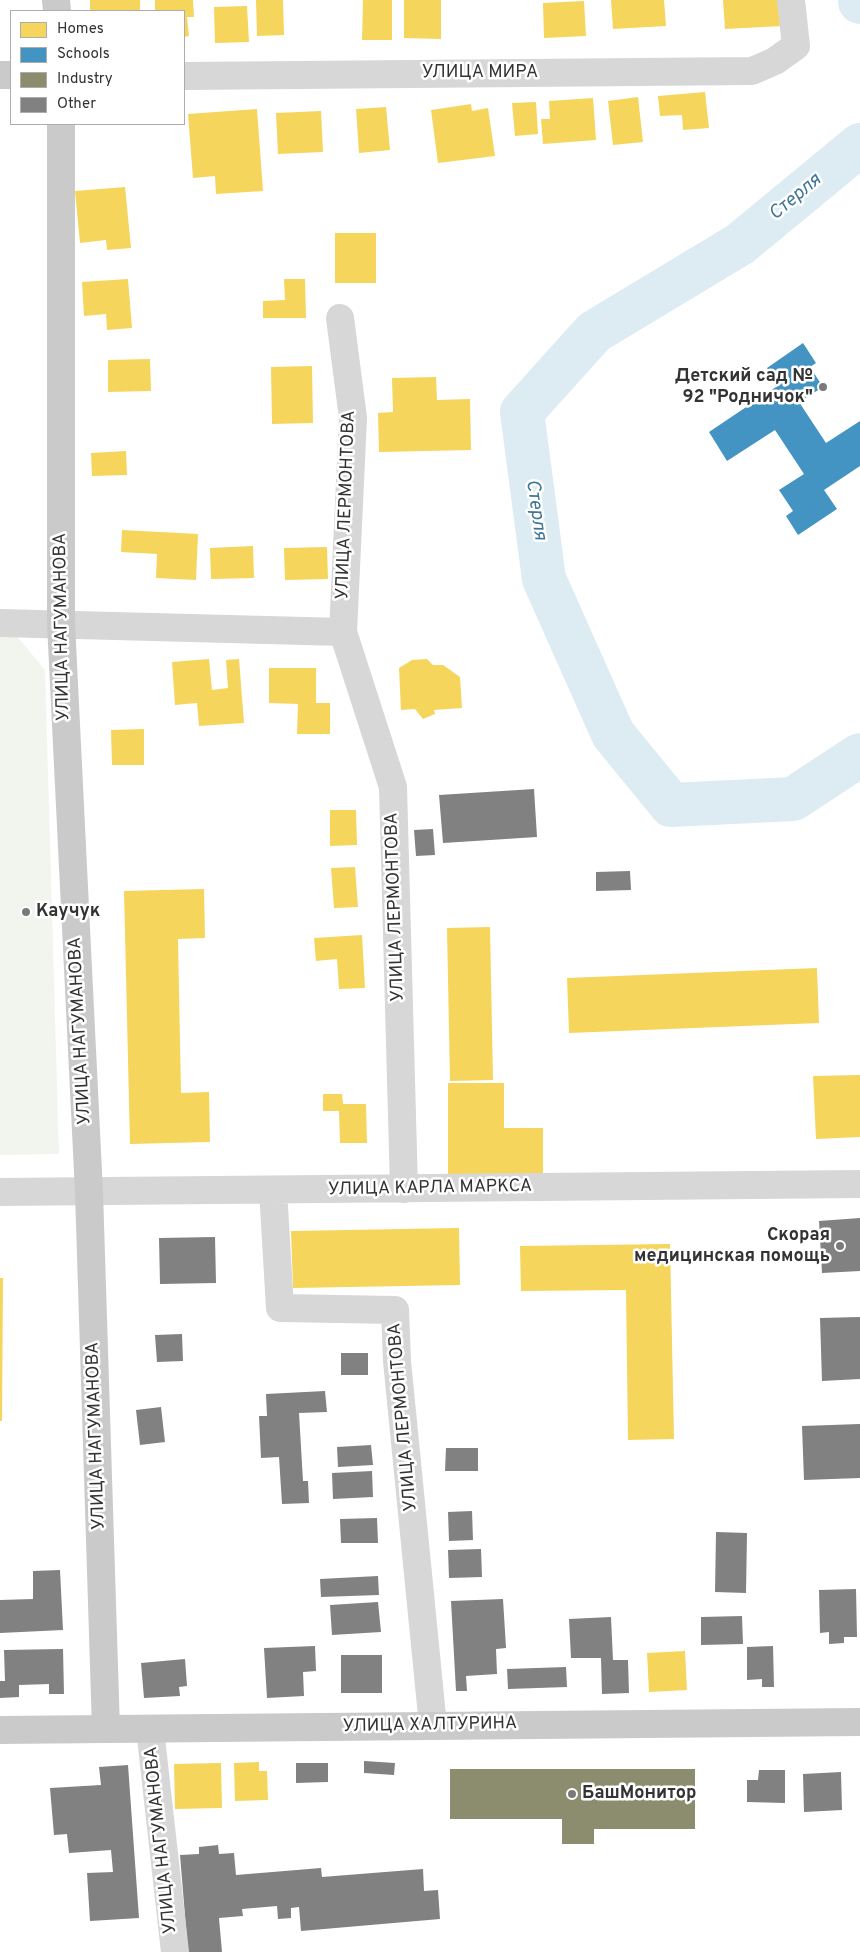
<!DOCTYPE html>
<html>
<head>
<meta charset="utf-8">
<style>
  body { margin:0 }
  #map { position:relative; width:860px; height:1952px; overflow:hidden; background:#fff; font-family:Overpass,sans-serif }
  canvas { display:block }
  .legend { position:absolute; left:10px; top:10px; width:175px; height:115px; box-sizing:border-box; background:#fff; border:1px solid #adadad; margin:0; padding:6px 9px; list-style:none; font-size:15px; color:#333 }
  .legend li { display:flex; align-items:center; gap:10px; height:25px }
  .legend b { width:25px; border:1px solid #adadad }
</style>
</head>
<body>
<div id="map">
<canvas width="860" height="1952"></canvas>
<ul class="legend">
<li><b style="height:14px;background:#f6d55c"></b>Homes</li>
<li><b style="height:14px;background:#4393c3"></b>Schools</li>
<li><b style="height:14px;background:#8c8c6e"></b>Industry</li>
<li><b style="height:14px;background:#818181"></b>Other</li>
</ul>
</div>
<script>
const ctx = document.querySelector('canvas').getContext('2d');
ctx.lineJoin = 'round';
function fillPath(path, color) { ctx.fillStyle = color; ctx.fill(path, 'evenodd'); }
const poly = rows => new Path2D(rows.map(r => 'M' + r).join(''));
function stroke(path, color, width, dash) { ctx.strokeStyle = color; ctx.lineWidth = width; ctx.lineCap = dash ? 'butt' : 'round'; ctx.setLineDash(dash || []); ctx.stroke(path); }
function label(font, color, halo, rows, align = 'center') {
  ctx.font = font + ' Overpass,sans-serif'; ctx.lineWidth = 5; ctx.setLineDash([]); ctx.textBaseline = 'middle'; ctx.strokeStyle = halo; ctx.fillStyle = color; for (const [text, x, y, turn = 0] of rows) {
    ctx.save(); ctx.translate(x, y); ctx.rotate((+turn || 0) * Math.PI / 180); ctx.textAlign = isNaN(turn) ? turn : align; if (halo) ctx.strokeText(text, 0, 0); ctx.fillText(text, 0, 0); ctx.restore();
  }
}
fillPath(poly([
  [0,629,11,629,45,670,59,1154,0,1155]
]), '#f1f5ed');
fillPath(poly([
  [90,0,140,0,140,11,90,11],
  [155,0,193,0,194,17,187,17,189,36,184,37,184,11,155,11],
  [256,0,283,0,284,35,257,36],
  [363,0,392,0,392,40,362,40],
  [404,0,441,0,441,39,404,38],
  [611,0,664,0,666,26,613,29],
  [723,0,780,0,782,26,725,29],
  [584,1,586,36,544,38,543,3],
  [247,6,249,42,215,43,214,7],
  [705,92,709,128,683,130,682,115,660,116,658,96],
  [638,97,643,142,613,145,608,101],
  [593,98,596,140,543,144,541,119,550,119,549,101],
  [536,102,538,134,515,136,512,103],
  [471,104,472,111,488,108,495,156,438,163,431,110],
  [386,107,390,150,359,153,356,109],
  [257,109,263,191,216,194,215,176,193,178,188,114],
  [321,111,323,152,278,154,276,113],
  [125,187,131,248,107,250,106,240,80,243,75,191],
  [335,233,376,233,376,283,335,283],
  [128,279,132,328,107,330,106,314,84,316,82,282],
  [284,279,305,279,306,318,263,318,263,301,285,300],
  [150,359,151,391,108,392,108,360],
  [312,366,313,423,272,424,271,367],
  [436,377,437,400,470,399,471,450,379,452,378,413,393,412,392,378],
  [126,451,127,475,92,476,91,453],
  [122,530,198,534,196,580,156,578,157,554,121,552],
  [253,546,254,578,211,579,210,548],
  [327,547,328,579,285,580,284,548],
  [209,659,212,690,228,688,226,660,239,659,244,723,199,726,197,703,175,705,172,662],
  [427,659,433,665,443,665,460,677,462,708,434,710,435,714,423,719,415,709,401,710,399,668,412,660],
  [269,668,316,668,316,703,330,703,330,734,297,734,298,704,269,703],
  [144,729,144,765,112,765,111,730],
  [330,810,356,810,357,845,330,846],
  [355,867,358,907,334,908,331,868],
  [204,889,205,938,178,939,181,1093,209,1092,210,1142,130,1144,124,891],
  [490,927,493,1080,450,1081,447,928],
  [362,935,365,988,339,989,337,959,316,961,314,938],
  [817,968,819,1023,569,1033,567,978],
  [860,1075,860,1137,816,1139,813,1076],
  [448,1083,504,1083,504,1128,543,1128,543,1176,448,1176],
  [323,1094,342,1094,343,1104,366,1104,367,1143,340,1143,339,1111,323,1111],
  [459,1228,460,1285,293,1288,291,1231],
  [670,1244,674,1439,628,1440,626,1290,521,1291,520,1246],
  [0,1278,3,1278,2,1421,0,1421],
  [685,1651,687,1690,649,1692,647,1653],
  [259,1762,259,1771,267,1771,268,1800,235,1801,234,1763],
  [221,1763,222,1808,175,1809,174,1764]
]), '#f6d55c');
fillPath(poly([
  [803,343,816,363,810,367,823,387,799,402,826,443,860,421,860,466,824,490,837,509,798,535,786,516,793,511,779,490,804,474,775,430,727,461,709,432,779,385,767,368]
]), '#4393c3');
fillPath(poly([
  [450,1769,695,1769,695,1829,594,1829,594,1844,562,1844,562,1819,450,1819]
]), '#8c8c6e');
stroke(poly([
  [860,0,860,2],
  [860,145,740,244,594,332,522,412,544,579,613,734,671,805,793,799,860,755]
]), '#ddebf3', 44);
fillPath(poly([
  [534,789,537,837,443,843,439,795],
  [433,829,435,855,416,856,414,830],
  [630,871,631,890,596,891,596,872],
  [860,1218,860,1271,822,1273,819,1221],
  [215,1237,216,1283,160,1284,159,1238],
  [860,1317,860,1379,822,1381,820,1318],
  [182,1334,183,1361,157,1362,155,1335],
  [341,1353,368,1353,368,1375,341,1375],
  [325,1391,327,1412,299,1413,303,1481,308,1481,309,1503,282,1504,279,1457,261,1458,259,1416,267,1416,266,1394],
  [161,1407,165,1442,140,1445,136,1410],
  [860,1424,860,1478,804,1480,802,1426],
  [371,1445,373,1465,338,1467,337,1447],
  [446,1448,478,1448,478,1471,445,1471],
  [372,1471,373,1497,333,1499,332,1473],
  [472,1511,473,1540,449,1541,448,1512],
  [377,1518,378,1543,341,1543,340,1519],
  [716,1532,747,1533,746,1593,715,1592],
  [481,1549,482,1577,449,1578,448,1550],
  [60,1570,63,1630,0,1633,0,1600,33,1599,33,1571],
  [378,1576,379,1595,321,1597,320,1579],
  [856,1589,857,1637,844,1637,844,1643,829,1644,829,1632,820,1633,819,1590],
  [503,1599,506,1648,496,1649,497,1674,466,1676,467,1691,456,1691,451,1601],
  [378,1602,381,1632,332,1635,330,1605],
  [742,1616,743,1644,701,1645,701,1617],
  [611,1617,613,1660,628,1660,629,1693,602,1694,601,1658,571,1658,569,1619],
  [315,1646,316,1671,303,1672,304,1696,267,1698,264,1648],
  [773,1646,774,1687,762,1687,762,1679,747,1680,747,1647],
  [63,1649,64,1694,49,1694,49,1684,19,1685,19,1697,0,1698,0,1681,5,1681,4,1650],
  [341,1655,382,1655,382,1693,341,1693],
  [185,1659,187,1686,179,1687,180,1696,144,1698,141,1663],
  [566,1667,567,1687,508,1689,507,1669],
  [364,1761,395,1763,394,1775,364,1773],
  [296,1763,328,1763,328,1782,296,1783],
  [128,1765,139,1918,90,1921,87,1873,113,1872,111,1850,69,1853,67,1834,54,1835,50,1788,101,1785,99,1767],
  [759,1770,785,1770,785,1803,747,1802,747,1780,758,1780],
  [841,1772,842,1810,804,1812,803,1774],
  [218,1845,219,1854,234,1853,236,1875,321,1868,322,1877,423,1869,424,1891,438,1890,440,1919,301,1931,299,1907,291,1908,291,1918,278,1919,277,1906,242,1909,243,1916,219,1918,222,1952,188,1952,180,1855,199,1854,199,1847]
]), '#818181');
stroke(poly([
  [184,76,752,71,775,61,796,46,791,0],
  [340,318,353,418,343,632],
  [0,623,343,632,393,787,404,1189],
  [273,1190,280,1308,395,1310,397,1361,433,1726],
  [0,1192,860,1184],
  [150,1729,175,1952]
]), '#d7d7d7', 28);
stroke(poly([
  [56,0,57,11],
  [0,75,11,75],
  [61,124,61,623,89,1192,106,1729],
  [0,1730,860,1722]
]), '#cacaca', 28);
for (const [x, y, r, color] of [
  [823,387,5,"#7a7a7a"],
  [26,912,5,"#7a7a7a"],
  [840,1246,5,"#7a7a7a"],
  [572,1794,5,"#7a7a7a"]
]) { const dot = new Path2D(); dot.arc(x, y, r, 0, 2 * Math.PI); ctx.fillStyle = color; ctx.fill(dot); stroke(dot, '#fff', 2); }
label('18px', '#333', '#fff', [
  ["УЛИЦА МИРА",480,73],
  ["УЛИЦА ЛЕРМОНТОВА",347,505,-88],
  ["УЛИЦА НАГУМАНОВА",63,627,-91],
  ["УЛИЦА ЛЕРМОНТОВА",396,907,-92],
  ["УЛИЦА НАГУМАНОВА",81,1031,-93],
  ["УЛИЦА КАРЛА МАРКСА",430,1189,-1],
  ["УЛИЦА ЛЕРМОНТОВА",404,1417,-95],
  ["УЛИЦА НАГУМАНОВА",97,1436,-92],
  ["УЛИЦА ХАЛТУРИНА",430,1726,-1],
  ["УЛИЦА НАГУМАНОВА",162,1840,-96]
]);
label('bold 18px', '#333', '#fff', [
  ["Детский сад №",813,377],
  ["92 \"Родничок\"",813,398],
  ["Каучук",36,912,"left"],
  ["Скорая",830,1236],
  ["медицинская помощь",830,1257],
  ["БашМонитор",582,1794,"left"]
], 'right');
label('italic 19px', '#3f7597', '#fff', [
  ["Стерля",796,198,-40],
  ["Стерля",535,510,82]
]);
</script>
</body>
</html>
